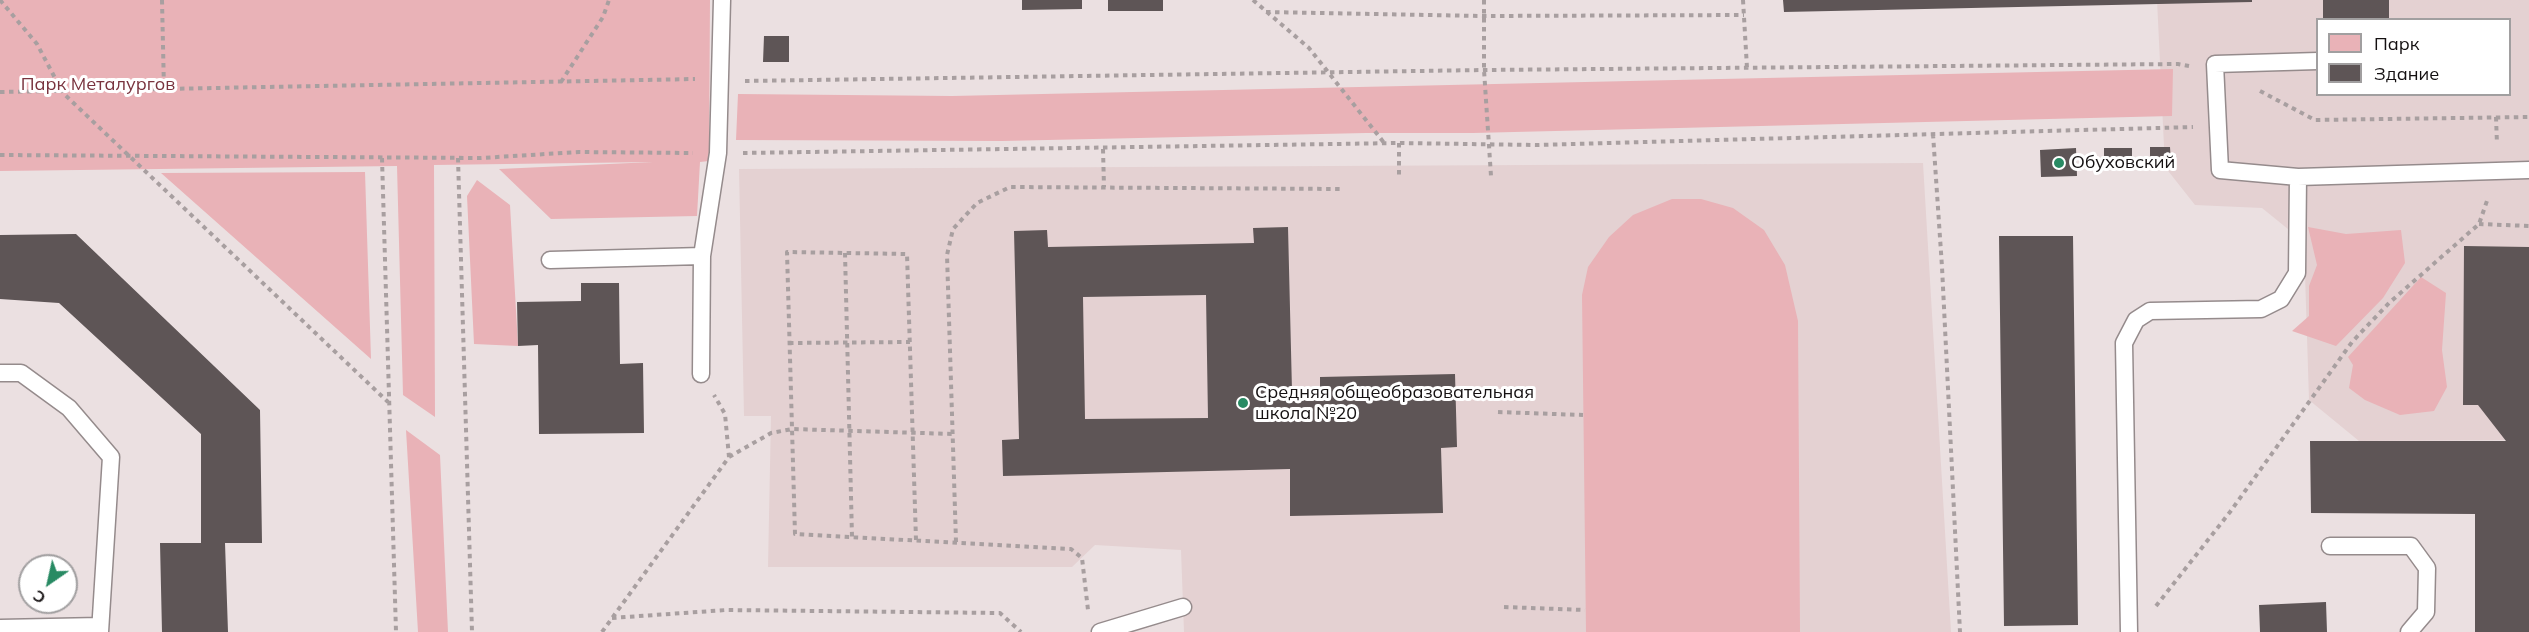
<!DOCTYPE html>
<html>
<head>
<meta charset="utf-8">
<style>
  body { margin:0 }
  #map { position:relative; width:2529px; height:632px; overflow:hidden; background:#ebe0e1; font-family:Mulish,sans-serif }
  canvas { display:block }
  .legend { position:absolute; left:2316px; top:18px; width:195px; height:78px; box-sizing:border-box; background:#fff; border:2px solid #a19fa0; margin:0; padding:8px 10px; list-style:none; font-size:18px; color:#141011 }
  .legend li { display:flex; align-items:center; gap:12px; height:30px }
  .legend b { width:30px; border:2px solid #a19fa0 }
  .north { position:absolute; left:18px; top:554px; width:60px; height:60px; box-sizing:border-box; background:#fff; border:2px solid #a19fa0; border-radius:50%; rotate:214deg; font-size:16px; font-weight:700; line-height:24px; text-align:center; color:#141011 }
  .north::after { content:''; display:block; margin:auto; width:21px; height:27px; background:#288a63; clip-path:polygon(50% 0,100% 100%,50% 72%,0 100%) }
</style>
</head>
<body>
<div id="map">
<canvas width="2529" height="632"></canvas>
<ul class="legend">
<li><b style="height:16px;background:#e9b2b7"></b>Парк</li>
<li><b style="height:16px;background:#5e5556"></b>Здание</li>
</ul>
<div class="north">С</div>
</div>
<script>
const ctx = document.querySelector('canvas').getContext('2d');
ctx.lineJoin = 'round';
function fillPath(path, color) { ctx.fillStyle = color; ctx.fill(path, 'evenodd'); }
const poly = rows => new Path2D(rows.map(r => 'M' + r).join(''));
function stroke(path, color, width, dash) { ctx.strokeStyle = color; ctx.lineWidth = width; ctx.lineCap = dash ? 'butt' : 'round'; ctx.setLineDash(dash || []); ctx.stroke(path); }
function label(font, color, halo, rows, align = 'center') {
  ctx.font = font + ' Mulish,sans-serif'; ctx.lineWidth = 6; ctx.setLineDash([]); ctx.textBaseline = 'middle'; ctx.strokeStyle = halo; ctx.fillStyle = color; for (const [text, x, y, turn = 0] of rows) {
    ctx.save(); ctx.translate(x, y); ctx.rotate((+turn || 0) * Math.PI / 180); ctx.textAlign = isNaN(turn) ? turn : align; if (halo) ctx.strokeText(text, 0, 0); ctx.fillText(text, 0, 0); ctx.restore();
  }
}
fillPath(poly([
  [2157,0,2529,0,2529,440,2359,441,2309,400,2304,242,2262,208,2195,205,2165,167],
  [2318,20,2510,20,2510,94,2318,94],
  [1923,163,1951,632,1184,632,1181,550,1095,545,1072,567,768,567,771,416,744,416,739,169]
]), '#e4d1d2');
fillPath(poly([
  [0,0,710,0,709,161,700,162,697,216,551,219,499,169,653,162,434,165,435,417,403,395,397,166,0,171],
  [2173,69,2172,116,1473,133,1366,133,1002,141,736,140,738,94,952,96],
  [365,172,371,359,161,173],
  [477,180,510,205,518,346,474,344,467,196],
  [1672,199,1701,199,1733,208,1764,230,1785,265,1798,321,1800,632,1586,632,1582,295,1588,267,1609,237,1633,215],
  [2308,227,2346,234,2401,230,2405,263,2383,298,2336,346,2292,331,2309,316,2309,286,2317,265],
  [2421,277,2446,293,2442,350,2447,387,2434,411,2400,415,2365,400,2349,388,2353,365,2348,357],
  [406,430,440,455,448,632,418,632]
]), '#e9b2b7');
fillPath(poly([
  [1022,0,1082,0,1082,9,1022,10],
  [1108,0,1163,0,1163,11,1108,11],
  [1783,0,2252,0,2252,2,1784,12],
  [2323,0,2389,0,2389,18,2323,19],
  [764,36,789,36,789,62,763,62],
  [2150,147,2170,147,2171,163,2150,163],
  [2076,148,2077,176,2041,177,2040,150],
  [2104,148,2132,148,2132,168,2104,168],
  [1288,227,1292,391,1320,390,1320,377,1455,374,1457,447,1441,448,1443,513,1290,516,1290,469,1003,476,1002,440,1019,439,1014,231,1047,230,1048,247,1254,243,1253,228],
  [1206,295,1208,418,1085,419,1083,297],
  [76,234,260,410,262,543,225,543,228,632,162,632,160,543,201,543,201,434,59,303,0,299,0,235],
  [1999,236,2073,236,2078,625,2004,626],
  [2464,246,2529,247,2529,632,2475,632,2475,514,2311,513,2310,441,2506,441,2478,405,2463,405],
  [581,283,619,283,620,364,643,363,644,433,539,434,538,345,518,346,517,302,581,301],
  [2326,602,2327,632,2260,632,2259,605]
]), '#5e5556');
const lane = poly([
  [2318,61,2215,64,2220,170,2298,177,2529,170],
  [550,260,702,256],
  [0,373,21,373,69,408,111,457,100,632],
  [701,374,702,256,718,153,722,0],
  [2330,546,2411,546,2427,568,2426,612,2409,632],
  [0,628,100,626],
  [1100,632,1183,607],
  [2129,632,2124,343,2136,320,2150,311,2261,309,2281,299,2297,273,2298,177]
]);
stroke(lane, '#958b8c', 19);
stroke(poly([
  [0,0,37,44,63,93,388,402],
  [162,0,164,90],
  [1253,0,1309,48,1385,144],
  [1484,0,1484,70,1491,176],
  [1743,0,1747,68],
  [1266,12,1484,16,1744,15],
  [745,81,1484,70,2178,64,2189,66],
  [561,82,603,17,609,0],
  [2260,91,2315,120,2529,117],
  [0,92,695,79],
  [2496,117,2497,144],
  [1933,134,1942,267,1960,632],
  [1399,143,1399,178],
  [1103,149,1104,187],
  [743,153,1399,143,1536,145,2193,127],
  [0,155,481,158,579,152,693,153],
  [382,158,396,632],
  [458,158,472,632],
  [2479,224,2529,226],
  [845,253,852,537],
  [789,343,910,342],
  [1498,412,1583,415],
  [729,457,771,433,792,429,953,434],
  [916,540,907,254,787,252,795,534,1071,549,1082,558,1088,610],
  [956,542,947,255,953,229,977,203,1010,187,1342,189],
  [2156,606,2230,512,2352,342,2389,303,2479,224,2488,198],
  [1504,607,1585,610],
  [612,618,726,610,1000,613,1021,632],
  [602,632,729,457,725,414,714,395]
]), '#a89fa0', 4, [4.5, 4.5]);
stroke(lane, '#fff', 16);
for (const [x, y, r, color] of [
  [2059,163,6,"#288a63"],
  [1243,403,6,"#288a63"]
]) { const dot = new Path2D(); dot.arc(x, y, r, 0, 2 * Math.PI); ctx.fillStyle = color; ctx.fill(dot); stroke(dot, '#fff', 2); }
label('18px', '#79333e', '#fff', [
  ["Парк Металургов",98,85]
]);
label('18px', '#141011', '#fff', [
  ["Обуховский",2071,163],
  ["Средняя общеобразовательная",1255,393],
  ["школа №20",1255,414]
], 'left');
</script>
</body>
</html>
